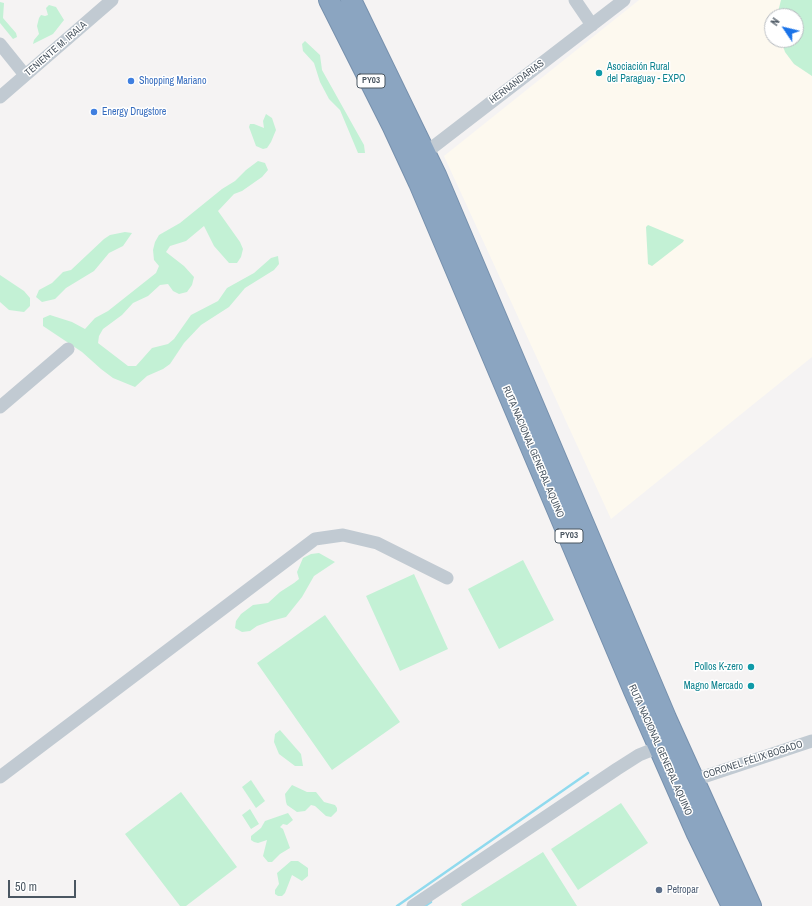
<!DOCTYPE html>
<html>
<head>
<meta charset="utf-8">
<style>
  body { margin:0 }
  #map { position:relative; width:812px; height:906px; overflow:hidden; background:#f5f3f3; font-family:"Archivo Narrow",sans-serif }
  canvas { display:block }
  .north { position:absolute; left:764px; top:8px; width:40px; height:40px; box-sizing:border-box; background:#fff; border:1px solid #b7bbc0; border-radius:50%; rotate:305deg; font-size:11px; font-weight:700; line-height:16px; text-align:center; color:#4a5661 }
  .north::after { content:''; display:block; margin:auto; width:14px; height:18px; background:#1a73e8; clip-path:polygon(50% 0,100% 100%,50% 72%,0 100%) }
  .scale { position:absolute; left:8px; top:880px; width:68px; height:18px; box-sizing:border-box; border:2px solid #4a5661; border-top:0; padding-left:5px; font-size:12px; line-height:14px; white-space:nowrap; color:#4a5661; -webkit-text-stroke:3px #fff; paint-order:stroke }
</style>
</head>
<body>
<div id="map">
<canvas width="812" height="906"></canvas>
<div class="north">N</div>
<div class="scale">50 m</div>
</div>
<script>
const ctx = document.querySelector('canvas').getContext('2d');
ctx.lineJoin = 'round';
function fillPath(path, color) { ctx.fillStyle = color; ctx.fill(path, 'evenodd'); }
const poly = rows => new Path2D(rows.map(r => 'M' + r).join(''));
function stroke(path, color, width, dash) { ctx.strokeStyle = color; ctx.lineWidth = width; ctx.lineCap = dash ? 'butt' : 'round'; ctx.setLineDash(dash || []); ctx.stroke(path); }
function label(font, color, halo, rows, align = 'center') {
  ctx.font = font + ' "Archivo Narrow",sans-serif'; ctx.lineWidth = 3; ctx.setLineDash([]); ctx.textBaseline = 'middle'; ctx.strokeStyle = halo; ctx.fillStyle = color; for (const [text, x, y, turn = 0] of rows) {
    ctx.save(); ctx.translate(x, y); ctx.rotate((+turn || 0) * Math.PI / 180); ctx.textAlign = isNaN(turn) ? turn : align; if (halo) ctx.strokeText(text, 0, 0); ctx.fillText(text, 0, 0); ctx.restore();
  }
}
fillPath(poly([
  [639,0,812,0,812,357,611,519,444,156],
  [772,16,796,16,796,40,772,40]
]), '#fdf9ef');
fillPath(poly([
  [781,0,812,0,812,76,794,64,785,52,781,40,796,40,796,16,777,16],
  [0,2,4,3,3,18,16,33,17,37,13,39,0,23],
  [49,5,56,7,64,20,53,34,33,44,34,40,39,34,37,26,39,18,41,15,45,16,48,15,46,8],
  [305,41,320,55,322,70,364,145,365,153,358,153,340,110,329,99,320,82,314,63,303,51,302,44],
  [266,114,272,118,276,130,271,142,267,148,263,149,256,146,249,127,250,124,254,124,264,128,263,121],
  [258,161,265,163,268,170,262,177,242,191,234,194,218,211,240,242,243,249,241,257,237,263,229,263,214,246,204,226,186,241,170,246,166,252,184,266,194,277,192,285,187,292,179,294,173,291,168,284,160,285,148,296,133,303,122,315,103,329,99,336,98,343,128,366,136,366,152,348,168,344,174,339,191,315,218,301,227,288,254,273,271,258,278,256,279,264,274,270,245,288,229,307,201,325,184,343,170,364,163,369,147,376,135,387,113,378,101,369,82,352,43,326,43,318,50,315,72,322,85,329,95,318,108,311,156,273,159,266,154,260,153,250,155,242,159,235,180,223,222,189,235,181,246,170],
  [648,225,684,240,683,242,652,266,648,264,646,227],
  [125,232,132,233,123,246,109,253,94,271,66,288,55,299,42,302,36,297,39,290,52,283,63,272,71,270,104,239,110,235],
  [0,275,24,291,30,298,30,306,24,312,9,310,0,302],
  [319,553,335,562,314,576,302,597,286,617,271,621,257,626,250,631,242,632,235,628,236,621,241,614,253,605,268,603,280,592,294,583,299,579,297,572,303,558,311,554],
  [523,560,554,620,499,649,468,589],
  [414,574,448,649,400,671,366,596],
  [325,615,400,722,332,770,257,663],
  [280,730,301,754,303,766,295,766,279,754,274,742,275,734],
  [251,780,265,801,256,808,242,787],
  [292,785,307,792,316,792,324,802,335,805,337,808,337,811,331,817,326,816,315,806,311,805,305,811,297,812,287,805,286,802,285,794],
  [181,792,237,867,186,906,180,906,125,834],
  [621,803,648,843,578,890,551,849],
  [250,809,259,824,251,829,242,815],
  [288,813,293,820,287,825,283,824,280,827,283,829,290,848,280,854,272,862,268,862,263,856,267,840,258,843,254,842,251,840,251,836,261,828,265,821],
  [543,852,577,906,462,906,461,904],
  [291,861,298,861,308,868,308,876,302,881,292,875,285,893,282,896,278,896,275,894,275,890,279,884,277,873]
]), '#c3f1d5');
stroke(poly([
  [397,906,588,773],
  [425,906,431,902]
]), '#90daee', 2.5);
const highway = poly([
  [329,0,393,127,419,183,634,691,697,834,732,906],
  [351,0,436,175,666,718,751,906]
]);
stroke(highway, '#7690ad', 22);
stroke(poly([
  [575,0,592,25],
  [0,44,25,75],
  [0,97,112,0],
  [420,157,624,0],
  [0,407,68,349],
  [0,777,315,539,343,535,377,543,447,578],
  [694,780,812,741],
  [413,906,617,769,639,755,659,747]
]), '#c1cad2', 13);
stroke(highway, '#8ba5c1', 20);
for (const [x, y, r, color] of [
  [599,73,4,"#0f9aa8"],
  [131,81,4,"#3f7fe0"],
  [94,112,4,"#3f7fe0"],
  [751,667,4,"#0f9aa8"],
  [751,686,4,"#0f9aa8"],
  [659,890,4,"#5c6f8a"]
]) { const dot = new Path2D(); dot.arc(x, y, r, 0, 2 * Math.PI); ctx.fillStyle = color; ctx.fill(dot); stroke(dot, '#fff', 1.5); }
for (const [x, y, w] of [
  [371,81,28],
  [569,536,28]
]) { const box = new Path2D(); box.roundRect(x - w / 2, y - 7, w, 14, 3); ctx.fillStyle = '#fff'; ctx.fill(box); stroke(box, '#4a5661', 1); }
label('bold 9px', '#4a5661', null, [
  ["PY03",371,81],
  ["PY03",569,536]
]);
label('10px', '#4a5661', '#fff', [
  ["TENIENTE M. IRALA",56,49,-41],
  ["HERNANDARIAS",517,82,-37],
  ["RUTA NACIONAL GENERAL AQUINO",533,452,67],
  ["RUTA NACIONAL GENERAL AQUINO",660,750,66],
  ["CORONEL FÉLIX BOGADO",753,760,-18]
]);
label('10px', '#0d838f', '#fff', [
  ["Asociación Rural",607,67,"left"],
  ["del Paraguay - EXPO",607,79,"left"],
  ["Pollos K-zero",743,667],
  ["Magno Mercado",743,686]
], 'right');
label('10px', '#366cbe', '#fff', [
  ["Shopping Mariano",139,81],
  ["Energy Drugstore",102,112]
], 'left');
label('10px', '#4e5e75', '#fff', [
  ["Petropar",667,890]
], 'left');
</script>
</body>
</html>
